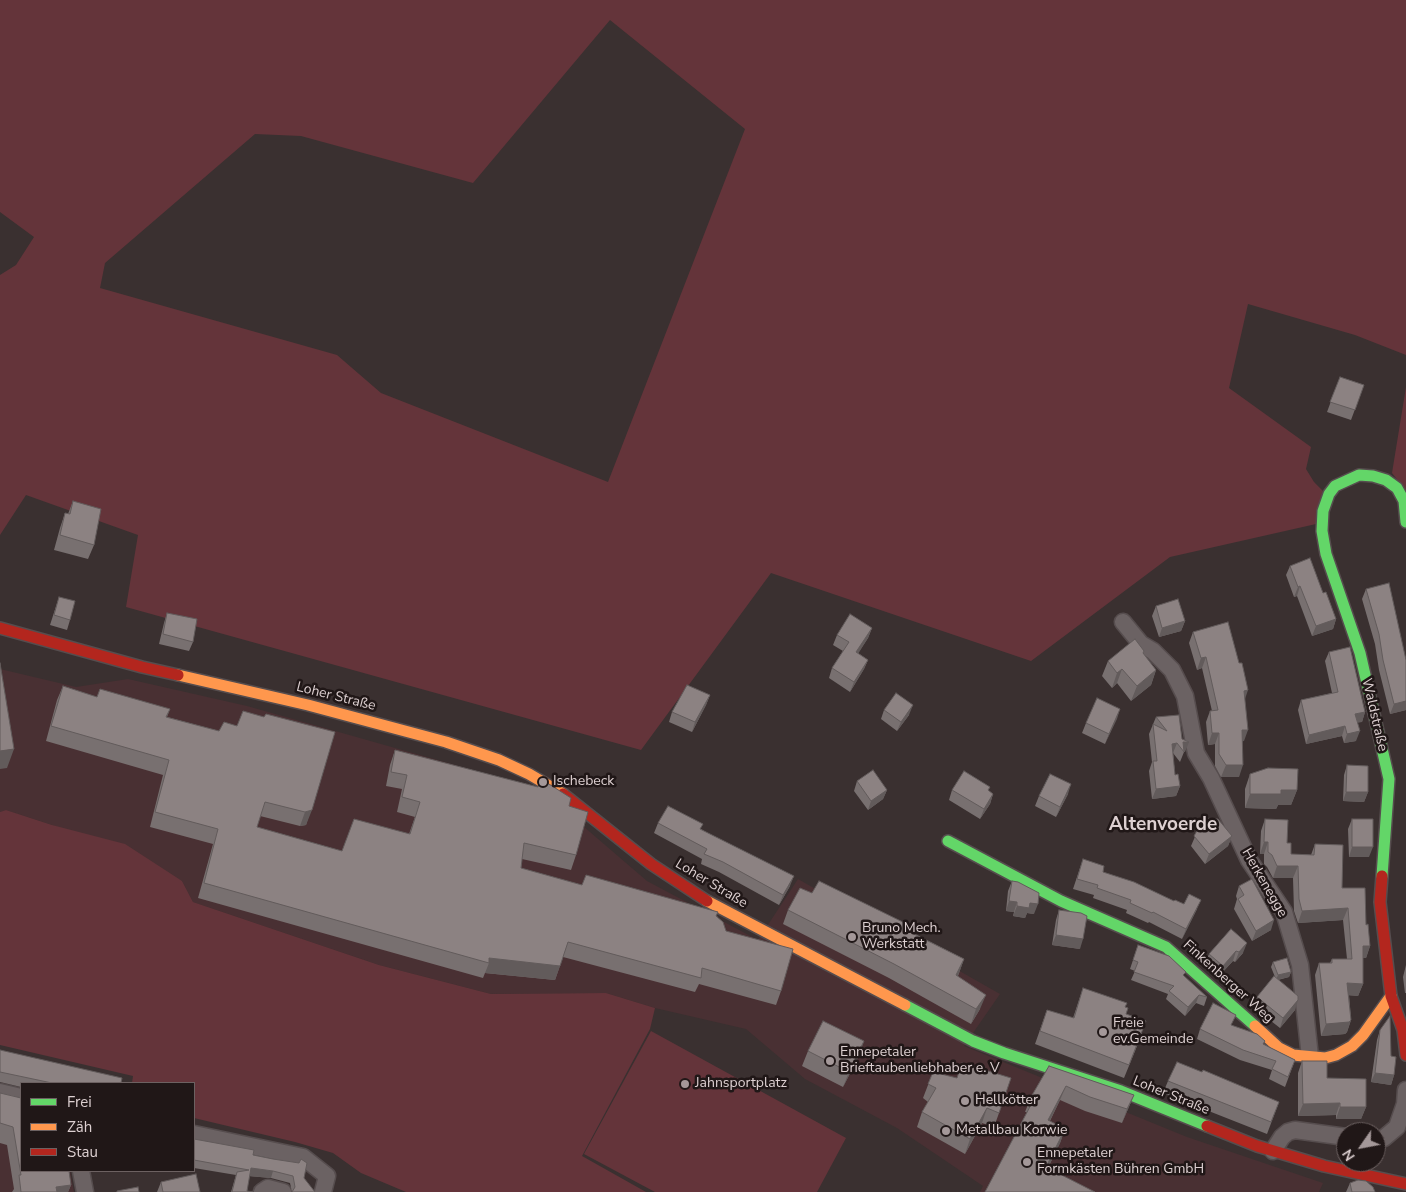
<!DOCTYPE html>
<html>
<head>
<meta charset="utf-8">
<style>
  body { margin:0 }
  #map { position:relative; width:1406px; height:1192px; overflow:hidden; background:#3a3030; font-family:"Nunito Sans",sans-serif }
  canvas { display:block }
  .legend { position:absolute; left:20px; top:1082px; width:175px; height:90px; box-sizing:border-box; background:#201717; border:1px solid #6c6161; margin:0; padding:6px 9px; list-style:none; font-size:15px; color:#ddd0d1 }
  .legend li { display:flex; align-items:center; gap:10px; height:25px }
  .legend b { width:25px; border:1px solid #6c6161 }
  .north { position:absolute; left:1336px; top:1122px; width:50px; height:50px; box-sizing:border-box; background:#201717; border:1px solid #6c6161; border-radius:50%; rotate:237deg; font-size:14px; font-weight:700; line-height:20px; text-align:center; color:#ddd0d1 }
  .north::after { content:''; display:block; margin:auto; width:18px; height:22px; background:#a49899; clip-path:polygon(50% 0,100% 100%,50% 72%,0 100%) }
</style>
</head>
<body>
<div id="map">
<canvas width="1406" height="1192"></canvas>
<ul class="legend">
<li><b style="height:6px;background:#63d668"></b>Frei</li>
<li><b style="height:6px;background:#ff974d"></b>Zäh</li>
<li><b style="height:6px;background:#b3261e"></b>Stau</li>
</ul>
<div class="north">N</div>
</div>
<script>
const ctx = document.querySelector('canvas').getContext('2d');
ctx.lineJoin = 'round';
function fillPath(path, color) { ctx.fillStyle = color; ctx.fill(path, 'evenodd'); }
const poly = rows => new Path2D(rows.map(r => 'M' + r).join(''));
function stroke(path, color, width, dash) { ctx.strokeStyle = color; ctx.lineWidth = width; ctx.lineCap = dash ? 'butt' : 'round'; ctx.setLineDash(dash || []); ctx.stroke(path); }
function label(font, color, halo, rows, align = 'center') {
  ctx.font = font + ' "Nunito Sans",sans-serif'; ctx.lineWidth = 5; ctx.setLineDash([]); ctx.textBaseline = 'middle'; ctx.strokeStyle = halo; ctx.fillStyle = color; for (const [text, x, y, turn = 0] of rows) {
    ctx.save(); ctx.translate(x, y); ctx.rotate((+turn || 0) * Math.PI / 180); ctx.textAlign = isNaN(turn) ? turn : align; if (halo) ctx.strokeText(text, 0, 0); ctx.fillText(text, 0, 0); ctx.restore();
  }
}
fillPath(poly([
  [0,669,76,687,128,679,247,706,508,780,583,826,647,881,758,940,798,879,1000,994,964,1046,1187,1137,1323,1183,1319,1192,980,1192,983,1186,897,1128,805,1079,746,1029,655,1008,606,993,491,994,379,965,193,902,182,881,52,825,6,810,0,812],
  [0,1109,21,1171,70,1171,74,1192,0,1192]
]), '#493033');
fillPath(poly([
  [0,0,1406,0,1406,355,1355,335,1248,304,1229,388,1311,447,1306,469,1314,482,1323,491,1316,524,1170,557,1031,661,771,573,641,750,126,607,138,535,26,495,0,535,0,275,16,265,34,237,0,212],
  [610,20,745,129,608,482,381,393,337,355,100,288,105,263,255,134,301,136,473,183],
  [1406,387,1406,491,1392,473],
  [6,810,52,825,125,844,182,881,193,902,379,965,491,994,606,993,655,1008,650,1029,582,1156,646,1192,406,1192,361,1173,333,1153,295,1142,194,1118,194,1083,132,1083,133,1076,0,1045,0,812],
  [651,1031,846,1138,817,1192,655,1192,584,1154]
]), '#64343a');
const street = poly([
  [1123,622,1141,644,1153,651,1172,670,1185,696,1196,753,1211,778,1249,860,1284,912,1300,965,1310,1057],
  [0,1092,21,1097],
  [194,1134,303,1157,327,1176,323,1192],
  [1376,1140,1384,1138,1397,1127,1405,1104,1406,1090],
  [1273,1151,1282,1137,1288,1132,1295,1130,1346,1137],
  [81,1171,85,1192],
  [262,1192,268,1188,283,1192]
]);
const fast = poly([
  [948,841,1061,901,1166,947,1255,1026],
  [1382,876,1389,779,1360,653,1326,554,1322,531,1323,511,1329,494,1335,486,1359,475,1373,476,1386,480,1397,488,1404,501,1406,522],
  [905,1005,973,1041,1004,1053,1121,1091,1207,1126]
]);
const slow = poly([
  [178,675,308,705,446,742,499,760,529,774,563,794],
  [707,901,905,1005],
  [1255,1026,1279,1048,1293,1055,1325,1058,1336,1055,1352,1046,1363,1035,1391,996]
]);
const jam = poly([
  [0,628,142,667,178,675],
  [563,794,651,864,707,901],
  [1382,876,1380,902,1391,996,1403,1030,1406,1055],
  [1207,1126,1257,1146,1324,1166,1406,1184]
]);
stroke(street, '#564d4e', 19);
stroke(fast, '#564d4e', 14);
stroke(slow, '#564d4e', 14);
stroke(jam, '#564d4e', 14);
stroke(street, '#6b6263', 16);
stroke(fast, '#63d668', 11);
stroke(slow, '#ff974d', 11);
stroke(jam, '#b3261e', 11);
fillPath(poly([
  [1340,377,1364,385,1351,420,1327,412],
  [73,501,94,545,88,559,54,550,60,528,65,513,68,514],
  [1290,566,1336,619,1333,629,1312,636,1297,596,1294,597,1286,575],
  [1366,589,1406,710,1390,714,1379,670,1375,644,1362,599],
  [59,597,70,620,67,630,50,625],
  [1156,606,1185,621,1181,631,1159,637,1152,616],
  [167,613,193,642,189,651,159,644,164,623],
  [872,628,868,638,858,653,868,660,864,669,850,692,829,678,832,668,843,651,833,645,837,635],
  [1193,632,1245,699,1244,741,1242,741,1239,777,1221,777,1215,766,1215,744,1208,745,1206,722,1210,711,1212,711,1202,668,1197,670,1189,643],
  [1144,651,1143,654,1156,670,1151,685,1131,701,1117,683,1112,688,1102,676,1108,661],
  [1329,652,1365,712,1362,722,1357,722,1356,741,1344,743,1342,736,1306,744,1298,710,1301,700,1332,693,1325,661],
  [63,686,97,697,170,709,167,717,219,731,264,717,335,732,306,825,300,826,260,816,257,827,342,851,409,834,415,817,397,812,402,789,386,786,390,765,395,750,538,787,541,779,569,806,576,855,571,870,522,859,521,868,582,885,717,916,726,931,781,991,776,1005,699,984,695,992,563,957,555,980,485,973,483,978,198,898,213,844,150,827,163,775,46,741,57,700],
  [710,695,706,705,692,732,669,722,672,712],
  [1120,709,1105,744,1082,733,1086,723],
  [884,710,909,715,897,731,881,719],
  [1156,717,1182,739,1185,752,1184,752,1180,762,1173,753,1175,775,1180,786,1176,796,1152,799,1149,771,1152,762,1149,734],
  [1347,765,1368,792,1364,802,1343,801,1344,775],
  [1250,774,1297,790,1291,805,1278,805,1276,809,1245,808,1245,789],
  [857,781,887,790,883,799,868,810,854,791],
  [990,787,988,791,993,794,990,804,980,819,949,800,952,790],
  [1068,794,1056,817,1035,806,1039,796],
  [1203,818,1232,836,1228,846,1205,864,1191,846],
  [1265,819,1287,843,1291,854,1311,855,1315,844,1366,925,1370,946,1366,958,1363,958,1363,984,1358,996,1349,995,1351,1020,1347,1032,1345,1034,1321,1036,1315,975,1319,963,1330,963,1332,959,1347,959,1343,920,1298,923,1294,911,1293,878,1273,878,1267,867,1264,864,1264,854,1260,854,1261,831],
  [1352,819,1369,857,1349,857,1348,829],
  [658,823,701,829,790,886,779,905,719,872,701,864,702,859,654,833],
  [1083,859,1103,872,1174,901,1197,909,1182,939,1149,922,1148,923,1126,913,1127,910,1093,898,1094,895,1073,889],
  [1012,881,1034,914,1027,913,1025,918,1013,916,1014,912,1006,911,1008,891],
  [1239,886,1271,930,1252,941,1234,909,1237,899,1236,896],
  [812,893,913,927,911,932,964,959,958,976,980,1009,971,1024,889,978,783,924,788,910],
  [1059,910,1080,949,1052,945,1056,920],
  [1231,929,1243,953,1235,962,1233,961,1219,976,1205,963,1209,954],
  [1138,945,1184,977,1207,997,1204,1006,1196,1003,1185,1016,1166,999,1168,994,1131,980,1135,971,1130,969],
  [1273,962,1291,972,1289,977,1278,980,1295,1010,1280,1028,1253,1007,1257,997,1275,977,1271,967],
  [1406,965,1406,993,1405,993,1403,977],
  [1083,988,1125,1007,1126,1014,1142,1034,1124,1078,1035,1044,1047,1010,1073,1018],
  [1232,1025,1263,1044,1295,1060,1285,1087,1269,1079,1272,1070,1240,1060,1197,1039,1200,1029],
  [1380,1030,1391,1056,1394,1075,1391,1085,1371,1082,1377,1040],
  [0,1050,121,1083,21,1083,21,1087,0,1082],
  [808,1051,859,1056,843,1087,802,1066],
  [1302,1061,1366,1107,1361,1119,1336,1119,1336,1115,1298,1116,1298,1073],
  [1049,1066,1134,1095,1122,1123,1085,1111,1060,1100,1050,1121,1065,1129,1060,1143,1048,1168,985,1192,1027,1112,1025,1112,1031,1097],
  [933,1072,999,1113,994,1127,982,1123,965,1154,917,1127,922,1112,928,1102,923,1098],
  [1168,1081,1279,1102,1267,1134,1163,1093],
  [0,1093,15,1096,21,1171,71,1185,68,1192,12,1192,14,1189,7,1145,0,1143],
  [194,1139,253,1155,304,1178,292,1192,290,1183,271,1178,249,1176,247,1191,253,1192,231,1192,236,1175,194,1168],
  [161,1182,200,1192,157,1192],
  [1350,1183,1375,1192,1346,1192]
]), '#787070');
fillPath(poly([
  [1300,586,1297,596,1294,597,1298,587],
  [1336,619,1333,629,1312,636,1316,626],
  [1185,621,1181,631,1159,637,1162,628],
  [872,628,868,638,853,662,856,652],
  [1206,657,1202,668,1197,670,1201,658],
  [868,660,864,669,850,692,854,682],
  [1122,669,1117,683,1112,688,1117,673],
  [1156,670,1151,685,1131,701,1137,686],
  [1248,690,1244,702,1244,691],
  [710,695,706,705,692,732,695,722],
  [1406,701,1406,710,1390,714,1394,704],
  [913,705,909,715,897,731,901,722],
  [1120,709,1117,719,1105,744,1109,734],
  [1365,712,1362,722,1352,724,1355,714],
  [1345,726,1342,736,1306,744,1309,735],
  [1242,730,1248,730,1244,741,1238,742],
  [1360,731,1356,741,1344,743,1347,734],
  [1212,733,1219,733,1215,744,1208,745],
  [1183,742,1189,742,1185,752,1183,752],
  [1177,743,1173,753,1172,744],
  [14,749,7,768,0,769,0,751],
  [1226,765,1243,765,1239,777,1221,777],
  [1071,784,1068,794,1056,817,1060,807],
  [1180,786,1176,796,1152,799,1156,789],
  [887,790,883,799,868,810,871,801],
  [1281,790,1297,790,1291,805,1278,805,1276,809,1245,808,1250,794],
  [1346,792,1368,792,1364,802,1343,801],
  [993,794,990,804,980,819,984,809],
  [312,810,306,825,300,826,305,812],
  [1232,836,1228,846,1205,864,1209,854],
  [1264,842,1268,842,1264,854,1260,854],
  [1352,847,1373,847,1369,857,1349,857],
  [1277,866,1298,866,1293,878,1273,878],
  [794,876,790,886,779,905,783,895],
  [1201,900,1197,909,1182,939,1186,929],
  [1009,901,1017,902,1014,912,1006,911],
  [1030,903,1038,904,1034,914,1027,913,1025,918,1013,916,1017,906],
  [1348,908,1343,920,1298,923,1302,911],
  [1274,920,1271,930,1252,941,1256,931],
  [1056,935,1083,939,1080,949,1052,945],
  [1247,943,1243,953,1235,962,1239,952],
  [1363,946,1370,946,1366,958,1359,958],
  [1236,951,1233,961,1219,976,1223,966],
  [489,958,560,966,555,980,485,973,489,963],
  [964,959,959,973,951,990,956,975],
  [1291,972,1289,977,1276,980,1278,975],
  [1347,983,1363,984,1358,996,1343,995],
  [986,995,980,1009,971,1024,976,1009],
  [1199,995,1196,1003,1185,1016,1188,1007],
  [1298,1000,1295,1010,1280,1028,1283,1018],
  [1351,1020,1347,1032,1345,1034,1321,1036,1326,1024],
  [864,1041,859,1056,843,1087,849,1072],
  [1375,1073,1394,1075,1391,1085,1371,1082],
  [1066,1086,1060,1100,1043,1134,1048,1120],
  [1134,1095,1122,1123,1127,1109],
  [1340,1103,1336,1115,1298,1116,1303,1104],
  [1340,1107,1366,1107,1361,1119,1336,1119],
  [987,1108,982,1123,965,1154,970,1139],
  [1065,1129,1060,1143,1041,1181,1046,1167],
  [251,1168,273,1171,271,1178,248,1176],
  [71,1185,68,1192,54,1192,56,1187]
]), '#625b5b');
const building = poly([
  [1340,377,1364,385,1355,410,1330,402,1340,377],
  [73,501,101,509,94,545,60,535,65,513,70,514,73,501],
  [1310,558,1323,593,1326,592,1336,619,1316,626,1300,586,1298,587,1290,566,1310,558],
  [1389,583,1406,660,1406,701,1394,704,1383,660,1379,634,1366,589,1389,583],
  [59,597,75,601,70,620,54,615,59,597],
  [1178,599,1185,621,1162,628,1156,606,1178,599],
  [167,613,197,619,193,642,163,634,167,613],
  [850,614,872,628,856,652,868,660,854,682,832,668,849,642,837,635,850,614],
  [1228,622,1239,663,1242,663,1248,690,1244,691,1248,730,1242,730,1243,765,1226,765,1219,754,1219,733,1212,733,1210,711,1218,710,1206,657,1201,658,1193,632,1228,622],
  [1135,639,1144,651,1143,653,1156,670,1137,686,1122,669,1117,673,1108,661,1135,639],
  [1350,647,1365,712,1355,714,1360,731,1347,734,1345,726,1309,735,1301,700,1338,692,1329,652,1350,647],
  [0,663,14,749,0,751,0,663],
  [687,685,710,695,695,722,672,712,687,685],
  [63,686,97,697,100,689,170,709,166,717,219,731,224,722,237,726,243,711,264,717,266,714,335,732,312,810,305,812,265,802,257,827,342,851,354,819,410,834,420,802,402,797,407,775,391,772,395,750,538,787,541,779,571,798,569,806,588,812,576,855,524,843,521,868,582,885,586,875,718,912,716,916,723,922,726,931,793,949,781,991,702,968,701,978,568,942,560,966,489,958,489,963,204,883,218,829,155,812,169,760,51,726,63,686],
  [896,693,913,705,901,722,884,710,896,693],
  [1097,698,1120,709,1109,734,1086,723,1097,698],
  [1179,715,1182,739,1189,742,1183,742,1184,752,1177,743,1172,744,1175,775,1178,774,1180,786,1156,789,1153,761,1157,761,1153,724,1167,731,1156,717,1179,715],
  [1347,765,1368,766,1368,792,1346,792,1347,765],
  [1268,768,1298,769,1297,790,1281,790,1281,794,1250,794,1250,774,1268,768],
  [873,770,887,790,871,801,857,781,873,770],
  [964,771,990,787,988,790,993,794,984,809,952,790,964,771],
  [1050,774,1071,784,1060,807,1039,796,1050,774],
  [668,806,703,824,700,829,794,876,783,895,723,862,704,854,707,849,658,823,668,806],
  [1203,818,1218,819,1232,836,1209,854,1194,836,1199,827,1204,824,1203,818],
  [1265,819,1288,820,1287,843,1291,843,1291,854,1314,855,1315,844,1343,845,1342,888,1365,888,1366,925,1368,924,1370,946,1363,946,1363,984,1347,983,1351,1020,1349,1022,1326,1024,1319,963,1332,963,1332,959,1352,959,1348,908,1302,911,1299,899,1298,866,1277,866,1272,855,1268,852,1268,842,1264,842,1265,819],
  [1352,819,1373,819,1373,847,1352,847,1352,819],
  [1083,859,1104,866,1103,872,1134,882,1174,901,1175,900,1184,904,1189,894,1201,900,1186,929,1153,912,1152,913,1130,903,1131,900,1097,888,1098,885,1077,879,1083,859],
  [1252,879,1274,920,1256,931,1238,899,1244,895,1239,886,1252,879],
  [819,881,913,927,910,932,964,959,956,975,986,995,976,1009,894,964,788,910,800,888,812,893,819,881],
  [1012,881,1018,882,1039,893,1038,904,1030,903,1029,908,1017,906,1017,902,1009,901,1012,881],
  [1059,910,1081,913,1087,916,1083,939,1056,935,1059,910],
  [1231,929,1247,943,1239,952,1236,951,1223,966,1209,954,1231,929],
  [1138,945,1169,956,1186,972,1183,975,1207,997,1199,995,1188,1007,1169,991,1174,986,1134,972,1138,962,1133,960,1138,945],
  [1287,958,1291,972,1278,975,1273,962,1287,958],
  [1274,976,1298,996,1298,1000,1283,1018,1257,997,1274,976],
  [1083,988,1127,1003,1125,1007,1128,1008,1126,1014,1146,1021,1129,1065,1040,1031,1047,1010,1074,1018,1083,988],
  [1213,1003,1236,1015,1231,1025,1257,1034,1265,1041,1263,1044,1295,1060,1288,1077,1272,1069,1276,1061,1243,1050,1200,1029,1213,1003],
  [1390,1016,1391,1056,1396,1057,1394,1075,1375,1073,1380,1030,1390,1016],
  [823,1021,864,1041,849,1072,808,1051,823,1021],
  [0,1050,122,1078,121,1083,52,1083,0,1072,0,1050],
  [1302,1061,1327,1061,1327,1078,1366,1079,1366,1107,1340,1107,1340,1103,1303,1104,1302,1061],
  [1177,1062,1202,1072,1203,1070,1279,1102,1271,1122,1168,1081,1177,1062],
  [962,1063,1011,1078,999,1113,987,1108,970,1139,922,1112,936,1088,928,1084,933,1072,957,1078,962,1063],
  [1049,1066,1134,1095,1127,1109,1090,1097,1066,1086,1048,1120,1065,1129,1046,1167,1095,1192,985,1192,1034,1099,1031,1097,1049,1066],
  [0,1093,21,1098,21,1171,69,1171,71,1185,56,1187,57,1192,21,1192,19,1175,21,1175,13,1127,0,1123,0,1093],
  [194,1139,254,1150,253,1155,273,1159,299,1163,301,1159,307,1163,304,1178,315,1192,292,1192,295,1187,293,1176,273,1171,251,1168,247,1191,253,1192,232,1192,237,1172,249,1170,194,1160,194,1139],
  [196,1174,200,1192,163,1192,161,1182,196,1174],
  [1358,1180,1366,1181,1373,1187,1375,1192,1352,1192,1350,1183,1358,1180],
  [138,1187,139,1192,117,1192,117,1191,138,1187]
]);
fillPath(building, '#8c8282');
stroke(building, '#625b5b', 1);
for (const [x, y, r, color] of [
  [543,782,5,"#a49899"],
  [852,937,5,"#a49899"],
  [1103,1032,5,"#a49899"],
  [830,1061,5,"#a49899"],
  [685,1084,5,"#a49899"],
  [965,1101,5,"#a49899"],
  [946,1131,5,"#a49899"],
  [1027,1162,5,"#a49899"]
]) { const dot = new Path2D(); dot.arc(x, y, r, 0, 2 * Math.PI); ctx.fillStyle = color; ctx.fill(dot); stroke(dot, '#201717', 2); }
label('14px', '#ddd0d1', '#201717', [
  ["Loher Straße",336,697,14],
  ["Waldstraße",1374,715,77],
  ["Herkenegge",1264,883,60],
  ["Loher Straße",711,884,31],
  ["Finkenberger Weg",1228,982,42],
  ["Loher Straße",1171,1096,22]
]);
label('14px', '#ddd0d1', '#201717', [
  ["Ischebeck",553,782],
  ["Bruno Mech.",862,929],
  ["Werkstatt",862,945],
  ["Freie",1113,1024],
  ["ev.Gemeinde",1113,1040],
  ["Ennepetaler",840,1053],
  ["Brieftaubenliebhaber e. V",840,1069],
  ["Jahnsportplatz",695,1084],
  ["Hellkötter",975,1101],
  ["Metallbau Korwie",956,1131],
  ["Ennepetaler",1037,1154],
  ["Formkästen Bühren GmbH",1037,1170]
], 'left');
label('bold 19px', '#ddd0d1', '#201717', [
  ["Altenvoerde",1163,825]
]);
</script>
</body>
</html>
